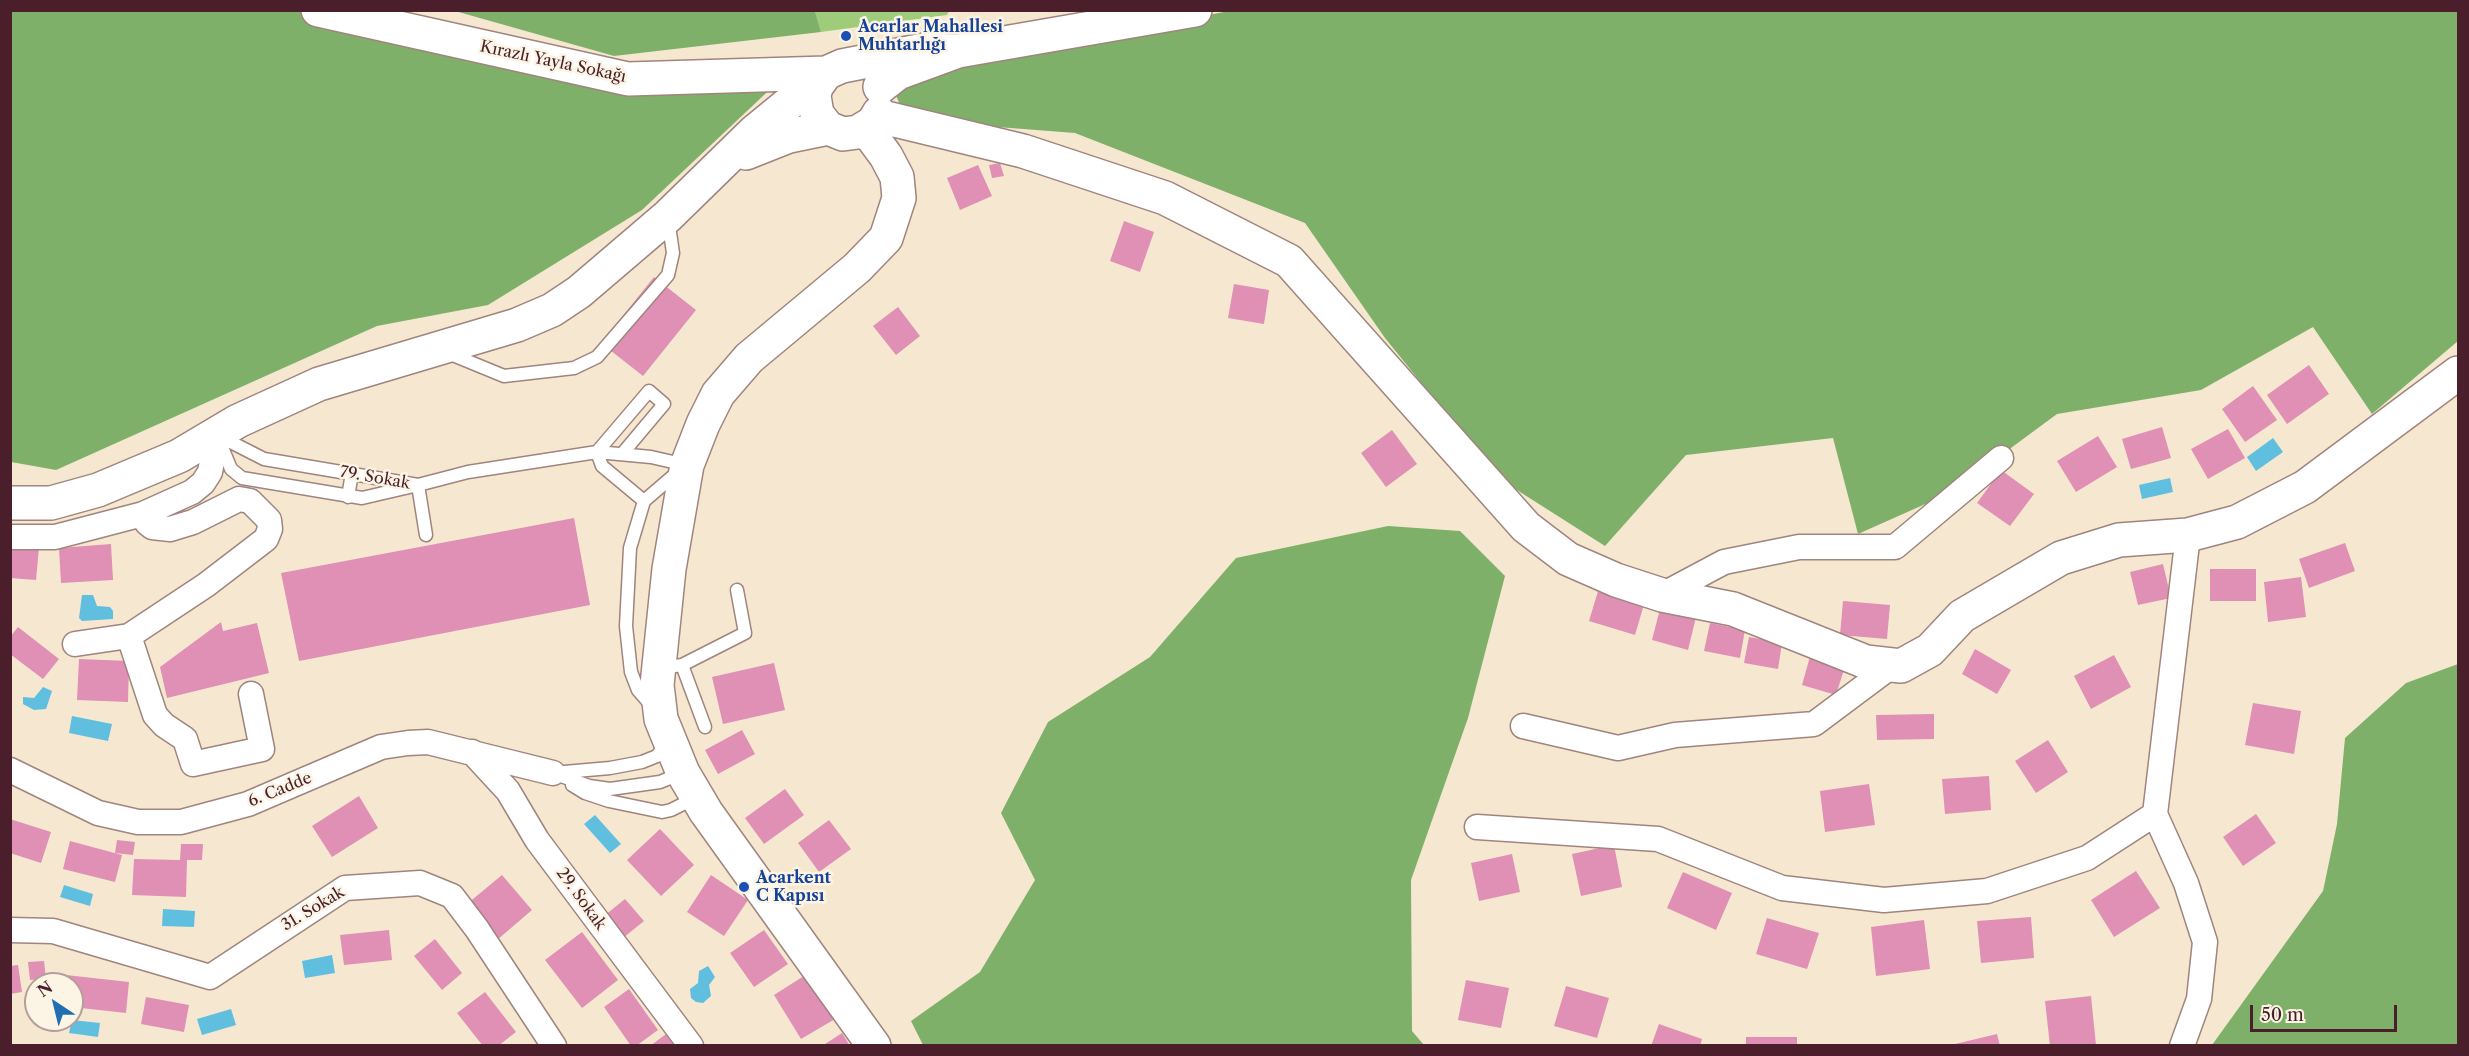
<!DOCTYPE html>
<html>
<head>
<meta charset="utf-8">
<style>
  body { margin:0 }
  #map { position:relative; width:2469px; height:1056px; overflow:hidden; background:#f6e8d0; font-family:"Libre Caslon Text",serif }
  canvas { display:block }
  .frame { position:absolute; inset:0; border:12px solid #4a1f2b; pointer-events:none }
  .north { position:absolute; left:24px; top:972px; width:60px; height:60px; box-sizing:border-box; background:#fcf5e5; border:2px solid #b59f9b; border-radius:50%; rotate:325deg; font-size:16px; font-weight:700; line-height:24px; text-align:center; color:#4a1f2b }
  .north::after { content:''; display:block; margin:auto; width:21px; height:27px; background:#1f6fb2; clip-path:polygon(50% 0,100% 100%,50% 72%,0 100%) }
  .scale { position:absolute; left:2250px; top:1005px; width:147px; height:27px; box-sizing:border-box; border:3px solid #4a1f2b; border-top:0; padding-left:8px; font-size:18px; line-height:21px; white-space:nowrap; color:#4a1f2b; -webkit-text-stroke:4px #fcf5e5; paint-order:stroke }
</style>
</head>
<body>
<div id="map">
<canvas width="2469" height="1056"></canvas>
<div class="frame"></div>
<div class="north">N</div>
<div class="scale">50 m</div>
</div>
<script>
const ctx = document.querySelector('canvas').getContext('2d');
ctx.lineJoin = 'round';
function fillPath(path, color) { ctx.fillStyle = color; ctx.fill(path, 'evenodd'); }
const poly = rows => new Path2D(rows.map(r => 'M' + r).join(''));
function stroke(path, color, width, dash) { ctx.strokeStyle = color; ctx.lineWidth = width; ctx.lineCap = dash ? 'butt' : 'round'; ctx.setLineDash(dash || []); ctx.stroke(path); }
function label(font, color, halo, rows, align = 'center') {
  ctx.font = font + ' "Libre Caslon Text",serif'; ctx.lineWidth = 5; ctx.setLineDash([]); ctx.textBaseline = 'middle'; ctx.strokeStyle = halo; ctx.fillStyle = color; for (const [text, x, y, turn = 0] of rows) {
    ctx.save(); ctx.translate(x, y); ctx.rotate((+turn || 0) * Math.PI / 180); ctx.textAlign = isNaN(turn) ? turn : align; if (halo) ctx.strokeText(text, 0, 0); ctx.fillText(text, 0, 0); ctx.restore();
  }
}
fillPath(poly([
  [815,11,949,11,947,15,821,32]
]), '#9fcc7a');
fillPath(poly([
  [1234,10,2458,11,2458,341,2372,414,2313,327,2201,390,2057,414,1950,493,1858,534,1833,438,1686,455,1605,546,1498,478,1385,338,1305,223,1075,133,907,120,888,78],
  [10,11,356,11,605,80,781,79,642,210,488,305,377,326,56,470,11,462],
  [455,11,815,11,821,32,614,56],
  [1388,526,1460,531,1505,576,1468,718,1411,880,1412,1031,1424,1045,923,1045,911,1021,980,972,1035,880,1001,813,1048,722,1150,657,1236,558],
  [2458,664,2458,1045,2212,1045,2323,891,2337,824,2345,738,2406,683]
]), '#7fb06a');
fillPath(poly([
  [2273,438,2283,452,2256,471,2247,457],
  [2170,478,2173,492,2142,499,2139,485],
  [82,595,93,595,97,606,110,607,113,611,113,619,82,621,79,618],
  [43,687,52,691,46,709,34,710,23,704,23,697,34,698],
  [72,716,112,724,108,741,69,733],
  [595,815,621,844,610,853,584,824],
  [64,885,93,894,90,906,60,897],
  [163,909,195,911,194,927,162,926],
  [332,955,335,973,305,978,302,961],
  [708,966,715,977,709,985,711,996,703,1003,696,1002,691,998,690,989,698,983,699,971],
  [231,1009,236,1025,202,1035,197,1019],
  [72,1020,100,1023,98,1037,69,1033]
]), '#60bede');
fillPath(poly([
  [1000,163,1004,176,992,178,989,165],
  [978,165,992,196,960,210,947,178],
  [1124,221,1154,232,1140,272,1110,261],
  [654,277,696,310,643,376,601,343],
  [1234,284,1269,290,1264,324,1228,318],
  [898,307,920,336,896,355,873,326],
  [2309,365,2329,394,2287,424,2267,395],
  [2253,386,2277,420,2245,442,2222,409],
  [2162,427,2171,458,2131,469,2122,439],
  [2228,429,2245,458,2208,479,2191,449],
  [1392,430,1417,464,1386,487,1361,453],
  [2098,436,2117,467,2076,492,2057,461],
  [2001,470,2034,494,2010,526,1977,503],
  [574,518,590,605,299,661,281,573],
  [2345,543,2355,571,2309,588,2299,559],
  [111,544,113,580,61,583,59,548],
  [10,545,39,548,36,580,10,578],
  [2163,564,2171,598,2138,605,2130,572],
  [2210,569,2256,569,2256,601,2210,601],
  [2301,577,2306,617,2268,622,2264,582],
  [1599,588,1645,601,1635,635,1589,621],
  [1843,601,1890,605,1887,639,1840,635],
  [1660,609,1696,617,1688,650,1652,640],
  [221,622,223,631,257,623,269,673,167,698,160,667],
  [1710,623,1745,630,1740,658,1704,651],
  [18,627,59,659,43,679,10,654,10,637],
  [1749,637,1782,643,1778,669,1744,663],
  [1975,649,2011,670,1997,694,1962,674],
  [1811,653,1846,663,1836,695,1802,685],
  [2114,655,2131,687,2091,709,2074,676],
  [79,659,129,661,128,702,77,700],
  [774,663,785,710,723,724,712,677],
  [2253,703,2301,711,2294,754,2245,745],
  [1934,714,1934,739,1877,740,1876,715],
  [742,730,755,754,718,774,705,750],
  [2048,740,2068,772,2036,793,2015,761],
  [1989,776,1991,810,1945,814,1942,779],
  [1869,784,1875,825,1825,832,1820,791],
  [785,789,804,815,764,844,745,818],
  [359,796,378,828,332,857,312,826],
  [2256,814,2276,843,2243,866,2223,837],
  [10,819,51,832,41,863,10,853],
  [829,820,851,849,819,872,798,843],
  [660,829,694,865,661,896,627,860],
  [117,840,135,842,133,855,115,853],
  [70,841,122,855,115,882,63,869],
  [181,844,203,844,202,860,187,860,186,897,132,895,134,859,180,860],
  [1614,845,1622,887,1581,896,1572,854],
  [1512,854,1520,892,1479,901,1471,863],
  [2136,871,2160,908,2114,937,2091,900],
  [1683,872,1732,893,1716,930,1667,908],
  [502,875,532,910,497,940,467,904],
  [711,875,748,900,724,936,687,912],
  [625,899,644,921,623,938,604,916],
  [2031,917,2034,958,1981,963,1977,921],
  [1767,918,1819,933,1807,969,1756,954],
  [1924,920,1930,969,1876,976,1871,927],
  [389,930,392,960,344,965,340,935],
  [764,930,788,964,754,987,730,953],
  [582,932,618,980,582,1008,545,960],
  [435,939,462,973,442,990,414,956],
  [44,961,46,979,30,980,28,962],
  [18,965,22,992,10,994,10,966],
  [57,974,129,982,126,1013,72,1007,72,984,56,984],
  [807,974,835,1019,801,1039,774,995],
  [1466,980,1509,988,1501,1028,1458,1020],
  [1566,986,1609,998,1597,1038,1554,1026],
  [629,989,658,1030,636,1046,631,1046,604,1007],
  [485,992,516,1032,498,1046,483,1046,457,1013],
  [2091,996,2096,1045,2050,1046,2045,1001],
  [146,997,189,1005,184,1032,141,1024],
  [1659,1024,1702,1039,1700,1046,1651,1046],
  [842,1033,850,1046,822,1046],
  [666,1034,674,1046,650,1046],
  [1997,1034,2000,1046,1951,1046,1951,1045],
  [1746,1037,1797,1037,1797,1046,1746,1046]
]), '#e08fb5');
const lane = poly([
  [448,353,504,376,574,368,597,357,668,275,673,253,668,219],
  [217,435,264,459,418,485,362,498,242,478,231,469,217,435],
  [622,454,664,404,649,391,597,452,602,466,644,501],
  [348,497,352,473],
  [426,535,418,485,468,472,597,452,651,457,686,465],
  [682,665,745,633,737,590],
  [675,666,682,665,705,727],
  [651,705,638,690,631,672,626,626,630,548,644,501,679,471],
  [667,743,657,756,642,762,610,768,553,773,589,786,610,789,660,782,682,773],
  [572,785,585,793,609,801,662,812,671,810,697,797]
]);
const street = poly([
  [10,537,55,537,143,514],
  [1662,595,1724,562,1799,547,1895,547,2001,458],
  [129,636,155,715,164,725,185,739,193,764,262,749,251,694],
  [75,644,129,636,206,585,266,539,270,529,269,520,250,501,239,499,193,522,170,529,152,527,147,523,143,514,192,492,203,483,210,472,217,435],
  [1523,726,1618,748,1675,735,1814,724,1893,665],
  [472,752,508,791,537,840,691,1046],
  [10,770,98,813,138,822,181,822,248,804,381,747,408,743,428,742,553,773],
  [1477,827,1658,839,1782,888,1884,900,1987,891,2087,858,2155,814],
  [10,930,53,931,210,977,345,888,420,883,452,896,477,929,554,1046],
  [2182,1046,2199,999,2205,942,2186,883,2155,814,2188,535]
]);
const secondary = poly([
  [318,10,628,79,826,73],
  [826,73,816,87,814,96,817,114,828,128,843,134,858,132,873,123,879,113],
  [880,87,898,73,958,51,1195,10],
  [878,116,1023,151,1165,198,1289,261,1526,527,1568,559,1616,580,1662,595,1733,609,1866,662,1901,666,1930,650,1962,616,2061,558,2119,540,2188,535,2237,522,2305,487,2458,373],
  [866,129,886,156,897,177,899,198,886,238,857,268,749,358,718,394,703,424,687,465,669,569,657,685,661,719,683,773,706,812,874,1046],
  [746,153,789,136,828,128],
  [10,503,51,503,98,490,179,456,238,421,319,384,517,325,552,310,579,292,668,216,754,132,826,73,842,66,924,50,958,51]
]);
stroke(lane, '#a0847e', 15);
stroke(street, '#a0847e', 27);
stroke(secondary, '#a0847e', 36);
stroke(lane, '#fff', 12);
stroke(street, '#fff', 24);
stroke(secondary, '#fff', 33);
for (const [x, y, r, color] of [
  [846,36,6,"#1a4fb4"],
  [744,887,6,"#1a4fb4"]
]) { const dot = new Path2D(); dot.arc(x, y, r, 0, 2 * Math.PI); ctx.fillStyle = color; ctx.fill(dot); stroke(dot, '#fcf5e5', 2); }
label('bold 16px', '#164399', '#fcf5e5', [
  ["Acarlar Mahallesi",858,27],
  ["Muhtarlığı",858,45],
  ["Acarkent",756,878],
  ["C Kapısı",756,896]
], 'left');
label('16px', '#4a1f2b', '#fcf5e5', [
  ["Kırazlı Yayla Sokağı",553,62,12],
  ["79. Sokak",375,478,10],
  ["6. Cadde",280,790,-22],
  ["29. Sokak",581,899,54],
  ["31. Sokak",313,909,-31]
]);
</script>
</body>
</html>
